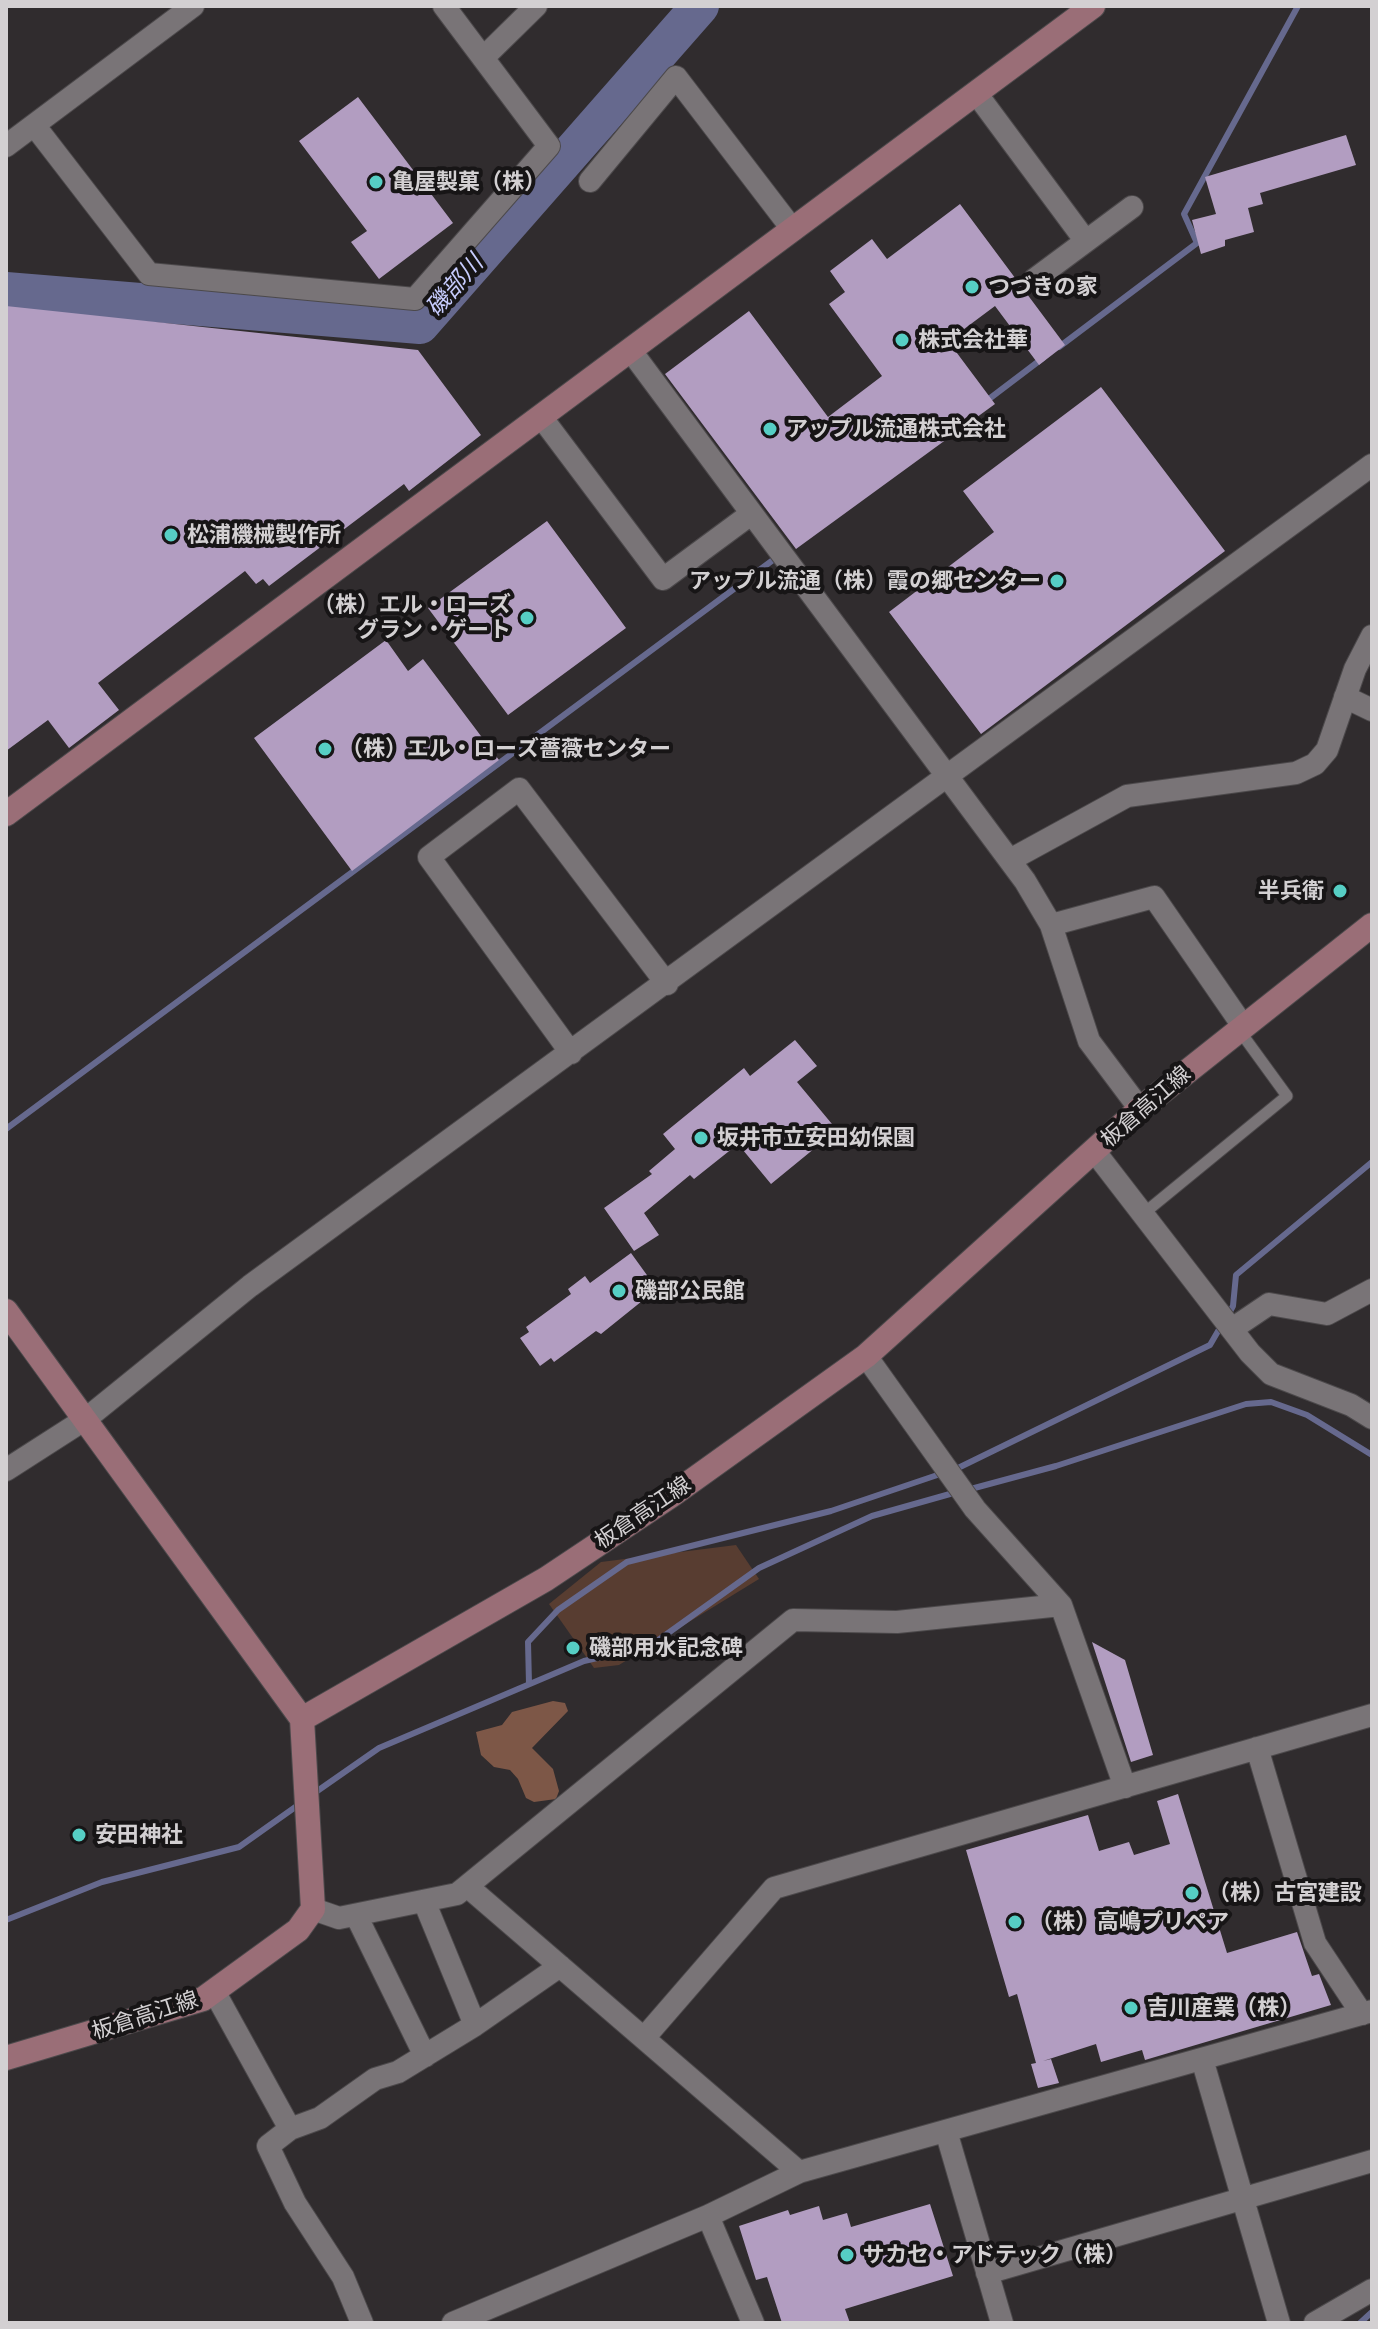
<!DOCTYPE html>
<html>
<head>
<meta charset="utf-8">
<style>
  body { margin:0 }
  #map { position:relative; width:1378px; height:2329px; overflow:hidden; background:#302c2e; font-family:Quicksand,sans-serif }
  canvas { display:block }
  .frame { position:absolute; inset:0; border:8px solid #d3d0d2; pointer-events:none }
</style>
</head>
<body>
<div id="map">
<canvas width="1378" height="2329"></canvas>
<div class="frame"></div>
</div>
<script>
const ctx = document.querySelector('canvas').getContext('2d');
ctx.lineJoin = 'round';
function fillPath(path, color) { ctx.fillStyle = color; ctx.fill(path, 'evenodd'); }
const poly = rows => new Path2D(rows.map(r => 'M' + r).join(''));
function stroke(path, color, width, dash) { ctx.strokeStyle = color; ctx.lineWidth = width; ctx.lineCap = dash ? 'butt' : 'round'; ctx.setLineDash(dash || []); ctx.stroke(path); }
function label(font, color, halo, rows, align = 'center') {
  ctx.font = font + ' Quicksand,"Noto Sans JP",sans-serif'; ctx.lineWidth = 8; ctx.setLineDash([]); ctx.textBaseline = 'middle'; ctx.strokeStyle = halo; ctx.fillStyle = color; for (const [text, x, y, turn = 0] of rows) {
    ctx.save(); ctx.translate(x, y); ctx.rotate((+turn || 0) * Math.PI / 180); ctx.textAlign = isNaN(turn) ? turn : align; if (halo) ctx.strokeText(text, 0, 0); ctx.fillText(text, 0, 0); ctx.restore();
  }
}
fillPath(poly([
  [736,1545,759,1579,619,1665,594,1668,549,1604,601,1562]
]), '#583d31');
fillPath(poly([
  [553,1701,565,1703,568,1711,532,1748,553,1769,559,1791,556,1799,534,1802,526,1798,518,1779,510,1770,494,1767,481,1755,476,1732,502,1725,512,1712]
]), '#7d5747');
stroke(poly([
  [1059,347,1197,243,1184,214,1298,6],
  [985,402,1043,358],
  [6,1129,777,557],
  [1227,1317,1233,1306,1236,1275,1372,1162],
  [967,1490,1056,1466,1246,1404,1271,1402,1307,1415,1372,1455],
  [529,1684,528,1642,558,1610,627,1562,831,1511,958,1468,1210,1345,1221,1326],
  [313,1794,379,1748,584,1661,650,1646,759,1568,872,1516,957,1492],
  [6,1920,102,1882,239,1847,301,1803],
  [1360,2323,1372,2312]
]), '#66698e', 6);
stroke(poly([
  [6,291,420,325,700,6]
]), '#66698e', 38);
fillPath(poly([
  [358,97,453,223,379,279,351,242,367,231,299,141],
  [1346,135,1356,165,1260,193,1263,204,1248,208,1254,232,1225,240,1225,246,1201,254,1192,220,1216,214,1205,177],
  [960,204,1065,345,1039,365,995,306,948,341,995,404,796,549,665,374,749,311,828,417,882,376,829,304,845,292,830,271,872,239,887,259],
  [6,306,418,350,481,435,409,491,404,484,269,586,263,579,256,584,245,571,98,683,119,710,69,748,48,720,6,751],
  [1101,387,1225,551,981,734,889,612,994,532,963,491],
  [547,521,626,628,508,715,428,608],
  [386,640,408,671,423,659,499,760,352,871,254,738],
  [795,1040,817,1066,797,1082,837,1130,771,1184,738,1144,694,1179,690,1175,644,1213,659,1235,634,1251,604,1208,652,1174,649,1171,675,1149,663,1134,744,1068,750,1076],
  [631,1253,657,1289,601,1334,596,1331,554,1362,551,1358,540,1366,520,1338,529,1332,526,1327,571,1294,568,1289,585,1276,590,1283],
  [1092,1642,1125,1660,1153,1755,1131,1762],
  [1178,1794,1227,1953,1297,1932,1312,1976,1319,1974,1331,2005,1145,2060,1142,2050,1101,2062,1096,2044,1043,2061,1051,2059,1059,2083,1038,2088,1031,2064,1036,2063,1017,1994,1009,1997,966,1850,1088,1815,1099,1851,1129,1842,1134,1855,1170,1844,1157,1801],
  [930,2204,953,2276,845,2309,850,2323,782,2323,767,2277,756,2280,739,2226,788,2210,790,2215,819,2206,823,2220,847,2213,851,2227]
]), '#b29dc1');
const lane = poly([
  [1143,1214,1287,1096,1239,1030]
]);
const street = poly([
  [483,58,536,6],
  [976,93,1085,240],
  [34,125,149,274,415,299,549,146,444,6],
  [6,146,193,6],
  [590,181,676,77,793,230],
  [1035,279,1132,207],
  [631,351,1025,881,1051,925,1089,1041,1140,1109],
  [542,418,663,579,751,514],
  [1345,697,1372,710],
  [1010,860,1127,796,1296,773,1315,764,1327,750,1355,669,1372,636],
  [1051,925,1154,897,1243,1026],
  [571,1053,429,857,519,789,667,984],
  [1095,1152,1250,1353,1271,1374,1351,1405,1372,1418],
  [1232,1329,1269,1304,1327,1314,1372,1290],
  [866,1356,975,1509,1061,1605,1125,1787],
  [6,1470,87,1418,250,1286,1372,465],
  [1257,1748,1315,1943,1362,2014],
  [467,1886,793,1620,897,1622,1061,1605],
  [424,1901,475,2025],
  [313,1909,339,1918,457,1894,467,1886,799,2172],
  [356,1915,425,2056],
  [214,1991,290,2129],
  [644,2038,774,1888,1372,1715],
  [1202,2059,1279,2323],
  [946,2131,1002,2323],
  [708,2216,753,2323],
  [987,2273,1372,2161],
  [362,2323,343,2277,295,2203,268,2146,290,2129,320,2118,375,2079,398,2072,475,2025,560,1966],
  [453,2323,708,2216,799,2172,1372,2011],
  [1315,2323,1372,2290]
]);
const secondary = poly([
  [6,814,1093,6],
  [6,1311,302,1719],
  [302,1719,546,1579,672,1495,866,1356,1140,1109,1372,925],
  [6,2058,203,1999,298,1930,313,1909,302,1719]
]);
stroke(lane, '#4c494b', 13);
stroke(street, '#4c494b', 24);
stroke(secondary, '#4c494b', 26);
stroke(lane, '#797477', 11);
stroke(street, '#797477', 22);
stroke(secondary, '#9a6e77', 24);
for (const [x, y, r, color] of [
  [376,182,8,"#56cec4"],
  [972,287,8,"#56cec4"],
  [902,340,8,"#56cec4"],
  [770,429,8,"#56cec4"],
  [171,535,8,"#56cec4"],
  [1057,581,8,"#56cec4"],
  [527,618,8,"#56cec4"],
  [325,749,8,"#56cec4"],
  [1340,891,8,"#56cec4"],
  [701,1138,8,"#56cec4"],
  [619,1291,8,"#56cec4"],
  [573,1648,8,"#56cec4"],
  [79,1835,8,"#56cec4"],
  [1192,1893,8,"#56cec4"],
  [1015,1922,8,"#56cec4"],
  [1131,2008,8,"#56cec4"],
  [847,2255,8,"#56cec4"]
]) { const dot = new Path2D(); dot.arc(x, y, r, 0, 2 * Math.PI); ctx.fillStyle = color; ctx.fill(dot); stroke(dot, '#171516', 3); }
label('bold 22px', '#d3d0d2', '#171516', [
  ["亀屋製菓（株）",392,182],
  ["つづきの家",988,287],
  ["株式会社華",918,340],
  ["アップル流通株式会社",786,429],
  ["松浦機械製作所",187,535],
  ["アップル流通（株）霞の郷センター",1041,581,"right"],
  ["（株）エル・ローズ",511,605,"right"],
  ["グラン・ゲート",511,630,"right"],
  ["（株）エル・ローズ薔薇センター",341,749],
  ["半兵衛",1324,891,"right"],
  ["坂井市立安田幼保園",717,1138],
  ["磯部公民館",635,1291],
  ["磯部用水記念碑",589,1648],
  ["安田神社",95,1835],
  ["（株）古宮建設",1208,1893],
  ["（株）高嶋プリペア",1031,1922],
  ["吉川産業（株）",1147,2008],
  ["サカセ・アドテック（株）",863,2255]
], 'left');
label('22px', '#d3d0d2', '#171516', [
  ["板倉高江線",1146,1107,-41],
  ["板倉高江線",643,1513,-34],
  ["板倉高江線",145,2016,-18]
]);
label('italic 24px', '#c7ccfd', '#171516', [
  ["磯部川",455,286,-49]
]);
</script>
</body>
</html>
